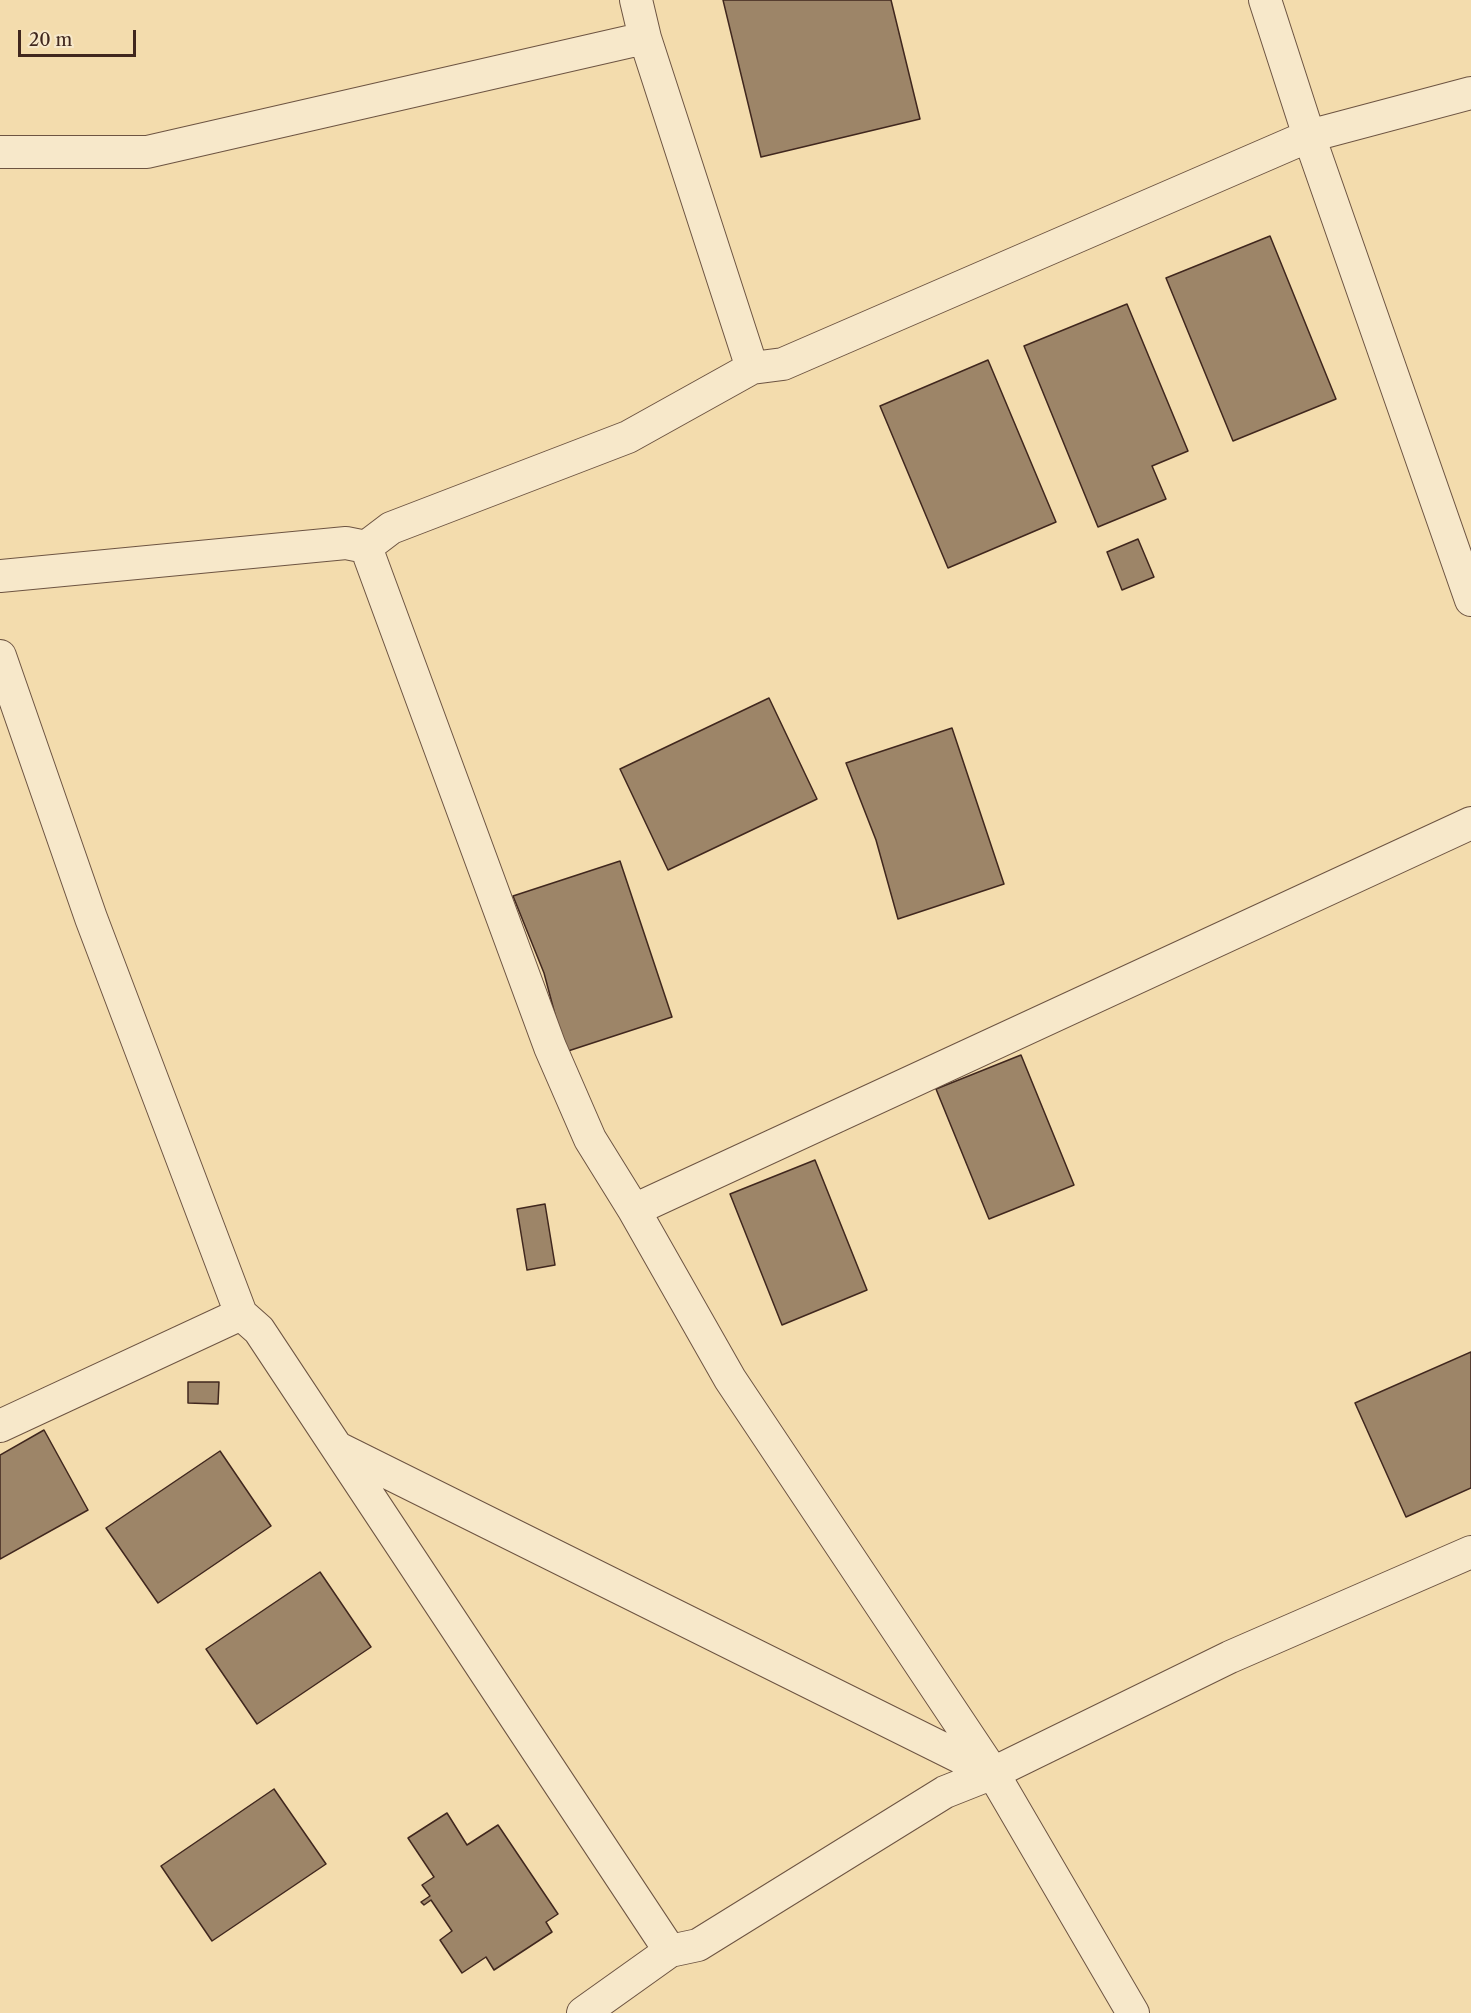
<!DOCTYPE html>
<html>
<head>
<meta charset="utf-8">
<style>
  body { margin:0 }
  #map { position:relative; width:1471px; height:2013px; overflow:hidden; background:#f3dcad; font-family:"Libre Caslon Text",serif }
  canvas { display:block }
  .scale { position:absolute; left:18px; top:30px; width:118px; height:27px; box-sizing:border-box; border:3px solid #40271e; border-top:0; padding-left:8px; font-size:18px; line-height:21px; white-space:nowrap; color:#40271e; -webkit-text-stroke:4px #f7e8ca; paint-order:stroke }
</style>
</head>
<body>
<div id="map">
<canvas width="1471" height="2013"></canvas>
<div class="scale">20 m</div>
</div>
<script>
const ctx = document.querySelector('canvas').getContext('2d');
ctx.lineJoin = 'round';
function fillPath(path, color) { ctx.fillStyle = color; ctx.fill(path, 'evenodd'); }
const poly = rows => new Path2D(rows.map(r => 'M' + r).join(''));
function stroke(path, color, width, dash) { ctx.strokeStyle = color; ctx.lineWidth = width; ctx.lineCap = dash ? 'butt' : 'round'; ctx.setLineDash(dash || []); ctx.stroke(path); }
const building = poly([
  [723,0,891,0,920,119,761,157,723,0],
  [1270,236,1336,399,1233,441,1166,278,1270,236],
  [1127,304,1188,451,1152,466,1166,499,1098,527,1024,346,1127,304],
  [988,360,1056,522,948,568,880,406,988,360],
  [1138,539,1154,577,1122,590,1107,552,1138,539],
  [769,698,817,799,668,870,620,769,769,698],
  [952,728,1004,884,898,919,876,840,846,763,952,728],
  [620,861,672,1017,565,1052,544,973,513,896,620,861],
  [1021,1055,1074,1185,989,1219,936,1089,1021,1055],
  [815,1160,867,1290,782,1325,730,1194,815,1160],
  [545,1204,555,1265,527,1270,517,1209,545,1204],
  [1471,1352,1471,1488,1406,1517,1355,1403,1471,1352],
  [188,1382,219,1382,218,1404,188,1403,188,1382],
  [44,1430,88,1510,0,1559,0,1455,44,1430],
  [220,1451,271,1526,158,1603,106,1528,220,1451],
  [320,1572,371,1647,257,1724,206,1649,320,1572],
  [274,1789,326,1864,212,1941,161,1866,274,1789],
  [447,1813,467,1845,498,1825,558,1914,546,1922,552,1932,494,1970,486,1957,462,1973,440,1940,452,1931,431,1900,424,1905,421,1902,430,1896,422,1885,434,1877,408,1838,447,1813]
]);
fillPath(building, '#9d8568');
stroke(building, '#40271e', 1.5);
const minor = poly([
  [636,0,645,38,752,368],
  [1265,0,1309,136,1471,600],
  [0,152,147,152,645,38],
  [366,547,550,1047,590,1139,634,1210,730,1379,993,1773,1133,2013],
  [0,576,346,543,366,547,391,528,628,437,752,368,783,364,1309,136,1471,93],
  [0,656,91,918,241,1314,259,1330,670,1951],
  [634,1210,1471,823],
  [0,1426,241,1314],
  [338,1448,992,1773],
  [583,2013,670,1951,698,1945,945,1792,993,1773,1230,1657,1471,1552]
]);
stroke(minor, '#6d5442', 34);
stroke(minor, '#f7e8ca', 32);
</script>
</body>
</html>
